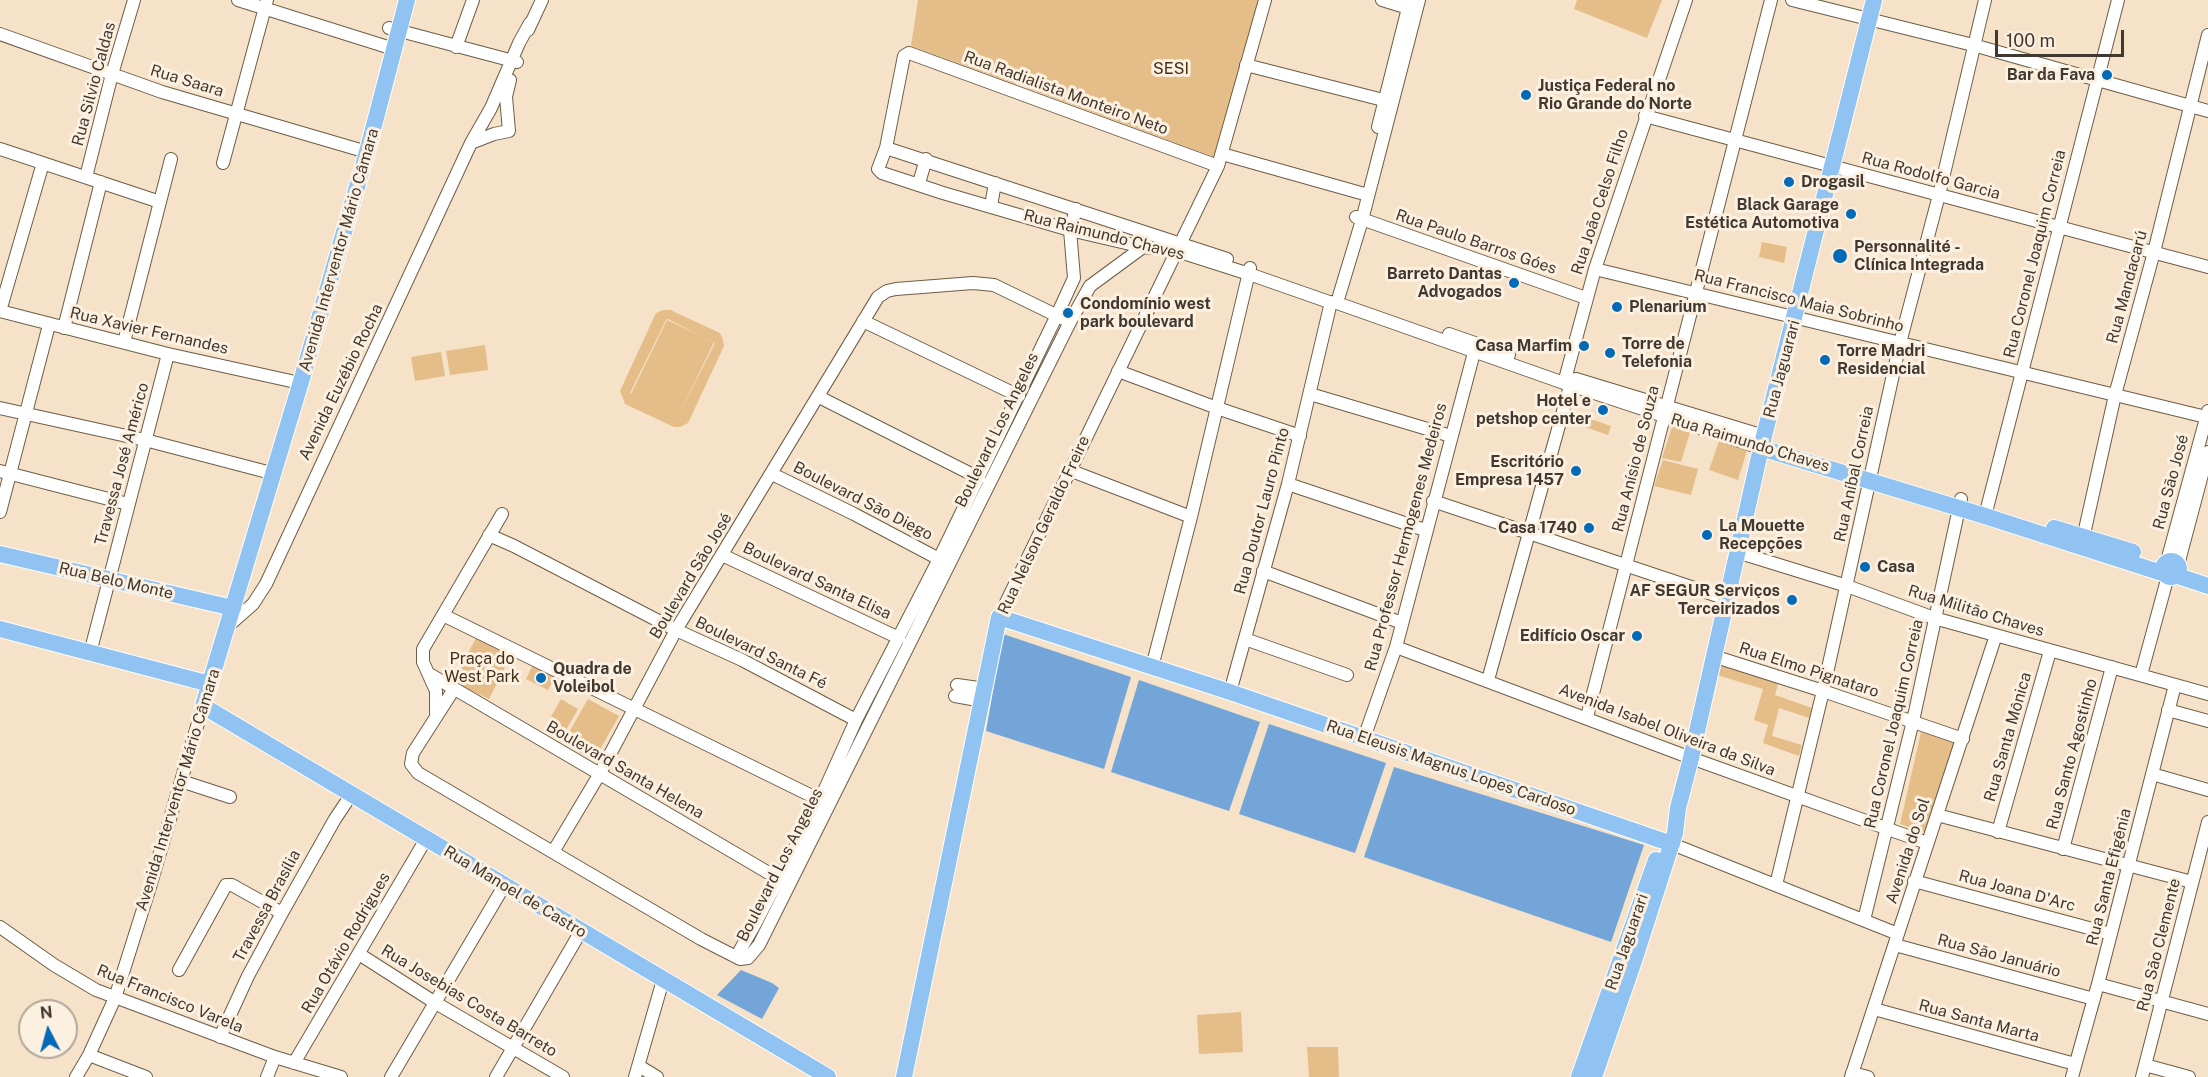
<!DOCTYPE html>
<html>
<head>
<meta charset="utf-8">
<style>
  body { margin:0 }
  #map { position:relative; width:2208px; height:1077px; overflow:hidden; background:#f5e2c8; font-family:"Public Sans",sans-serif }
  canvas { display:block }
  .north { position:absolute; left:18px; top:999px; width:60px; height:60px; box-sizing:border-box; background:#fcf0e1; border:2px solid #b1a79a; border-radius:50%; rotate:354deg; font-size:16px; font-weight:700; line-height:24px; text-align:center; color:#41392f }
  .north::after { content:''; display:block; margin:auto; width:21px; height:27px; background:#026ab6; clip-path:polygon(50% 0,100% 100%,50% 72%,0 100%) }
  .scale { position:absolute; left:1995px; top:30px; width:129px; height:27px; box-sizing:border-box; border:3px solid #41392f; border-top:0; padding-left:8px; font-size:18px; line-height:21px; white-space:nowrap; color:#41392f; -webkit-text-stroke:4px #fcf0e1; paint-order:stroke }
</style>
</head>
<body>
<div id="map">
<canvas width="2208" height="1077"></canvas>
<div class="north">N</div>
<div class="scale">100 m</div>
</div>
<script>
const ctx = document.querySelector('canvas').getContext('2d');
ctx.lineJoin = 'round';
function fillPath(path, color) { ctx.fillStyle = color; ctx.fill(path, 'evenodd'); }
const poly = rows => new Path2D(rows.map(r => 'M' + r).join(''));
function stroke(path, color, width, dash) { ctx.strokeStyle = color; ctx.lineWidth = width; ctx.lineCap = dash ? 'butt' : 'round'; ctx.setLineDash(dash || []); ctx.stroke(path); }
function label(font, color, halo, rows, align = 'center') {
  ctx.font = font + ' "Public Sans",sans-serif'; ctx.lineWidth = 6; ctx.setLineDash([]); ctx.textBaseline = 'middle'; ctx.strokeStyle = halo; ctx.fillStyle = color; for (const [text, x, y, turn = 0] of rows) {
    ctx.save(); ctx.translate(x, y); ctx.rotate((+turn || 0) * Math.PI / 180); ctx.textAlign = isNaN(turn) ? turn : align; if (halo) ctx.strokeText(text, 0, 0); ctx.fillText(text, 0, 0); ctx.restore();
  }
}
fillPath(poly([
  [918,0,1260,0,1217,158,1027,88,1019,80,1015,84,911,46],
  [1577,0,1662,0,1647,38,1574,9],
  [1762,242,1787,247,1784,263,1759,257],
  [663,310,670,310,720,333,723,340,724,346,688,423,680,427,674,427,625,404,620,391,656,313],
  [668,319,715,343,678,417,714,342,667,320,631,394,630,393,666,320],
  [485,345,488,370,450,375,446,351],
  [441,352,445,376,415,381,411,357],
  [1588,418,1611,426,1608,435,1585,427],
  [1673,424,1691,429,1681,462,1662,458],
  [1719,441,1747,450,1738,480,1709,470],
  [1663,460,1698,469,1691,495,1654,486],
  [476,638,511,655,489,699,453,682],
  [1720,662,1779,681,1775,695,1812,708,1809,718,1779,708,1772,736,1802,745,1799,756,1763,743,1768,725,1754,720,1763,689,1717,675],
  [533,665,555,677,548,690,526,679],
  [561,699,578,709,562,737,545,727],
  [588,699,619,716,594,760,563,743],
  [1921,732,1959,743,1929,834,1900,824],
  [1241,1012,1243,1052,1199,1054,1197,1015],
  [1307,1047,1338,1047,1339,1077,1309,1077]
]), '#e5bd88');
fillPath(poly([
  [1003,634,1131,677,1104,769,986,731],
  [1139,680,1260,722,1229,811,1111,772],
  [1269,724,1386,763,1355,853,1239,814],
  [1394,767,1644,845,1611,942,1364,857],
  [741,970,772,983,779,988,762,1019,717,995]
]), '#73a5d9');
const minor = poly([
  [238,0,394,49],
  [1382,0,1415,10],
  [1792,0,1973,45,2208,111],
  [389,28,517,62],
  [528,30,542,0],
  [0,34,162,92,367,152],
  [456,47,473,0],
  [1246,65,1391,102],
  [1645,116,2208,267],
  [1378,127,1410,0],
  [471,143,494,134,509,131,506,97,510,80],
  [886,148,1227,259],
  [0,149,160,202],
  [1222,154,1368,195],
  [223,163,267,0],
  [1218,166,909,53,904,56,886,148,878,169,882,173,943,193,1070,230,1143,247,1177,251,1249,274,1332,303,1337,303,1564,383,1761,448],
  [86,177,112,74,134,0],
  [919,183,926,159],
  [991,206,995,183],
  [1356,217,1586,298],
  [1595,269,2206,417],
  [1339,296,1362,220,1419,0],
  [0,311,168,354,291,381],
  [0,311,43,163],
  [863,321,1019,396],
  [64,328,101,182],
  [1449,334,1509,355],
  [124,342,171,159],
  [1118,371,1217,408,1300,436],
  [1576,379,1764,436],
  [1564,383,1595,269,1686,0],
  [1310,394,1451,436],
  [819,397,979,478],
  [0,408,145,440,275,474],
  [1069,470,1191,517],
  [0,471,128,504],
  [772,474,854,514,939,559],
  [1288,484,1425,530],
  [1433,501,1727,599],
  [0,512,49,325],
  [1985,516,2118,0],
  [489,535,514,546,676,630,742,660,856,720],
  [2082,543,2115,395,2154,252,2208,35],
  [1737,552,1847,586,1934,618,2208,694],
  [722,555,899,638],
  [2167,561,2208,411],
  [2178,565,2208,452],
  [1263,571,1402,623],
  [443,615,820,800],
  [999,617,1218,166,1265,0],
  [228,626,253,604,266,584,471,143,491,108,519,43,530,23],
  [1245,639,1347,675],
  [1396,647,1691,758,1927,843],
  [90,653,168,354],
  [1713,656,1823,691,1963,739],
  [1152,667,1191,517,1250,268],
  [431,675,779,879],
  [2141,675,2168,576],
  [1488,680,1572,379],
  [957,685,986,689],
  [454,689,413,753,411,764,418,773,701,939,740,959,748,958,759,945,1070,322,1090,286,1143,247],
  [1230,692,1288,484,1331,302],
  [955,696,983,701],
  [2168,710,2208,721],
  [436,713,436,691,423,662,423,649,502,514],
  [1587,717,1771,0],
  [1364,738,1396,647,1476,345],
  [2152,774,2208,790],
  [181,781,230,797],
  [1937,815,2192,882],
  [1998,832,2050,651],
  [1672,844,1898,934],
  [2063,849,2112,667],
  [553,852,599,775,676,630,878,297,887,291,896,289,973,283,994,285,1070,322],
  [1914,881,2111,934],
  [1776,885,1823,691,1900,343,1939,195,1985,0],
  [1864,920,1913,721,1961,499],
  [0,927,54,965,96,990,275,1057,341,1077],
  [1895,945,2094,999],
  [359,954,434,1002,563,1077],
  [736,957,754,926,820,800,856,720,939,559,1057,315,1074,278,1070,230,1076,209],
  [179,970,226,885,232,885,282,913],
  [2098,984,2208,1014],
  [1874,1009,2075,1064],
  [220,1037,248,976,282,913,335,819,351,795],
  [89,1055,146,1077],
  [294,1063,426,839],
  [2145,1065,2189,1077],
  [639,1066,657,1077],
  [1852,1073,1868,1077],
  [76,1077,89,1055,115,998,150,887,203,706],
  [267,1077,275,1057],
  [391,1077,504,886],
  [496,1077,581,931],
  [635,1077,663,980],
  [1851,1077,1996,635],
  [2072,1077,2098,984,2175,685],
  [2142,1077,2208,822]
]);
const major = poly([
  [407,0,367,152,300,385,203,706,828,1077],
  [1761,448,1985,516,2165,574],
  [2054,528,2133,552],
  [0,554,233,608],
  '2163 569a8 8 0 1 1 16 0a8 8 0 1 1-16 0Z',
  [2175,575,2208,586],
  [0,629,210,684],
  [904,1077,999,617,1230,692,1672,844],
  [1579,1077,1656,860],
  [1594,1077,1634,961,1675,833,1678,808,1691,758,1761,448,1874,0]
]);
stroke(minor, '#6d5d46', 14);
stroke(major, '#fff', 18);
stroke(minor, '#fff', 12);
stroke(major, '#90c2f2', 16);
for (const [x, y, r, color] of [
  [2107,75,6,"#026ab6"],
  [1526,95,6,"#026ab6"],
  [1789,182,6,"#026ab6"],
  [1851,214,6,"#026ab6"],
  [1840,256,8,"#026ab6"],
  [1514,283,6,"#026ab6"],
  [1617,307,6,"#026ab6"],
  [1068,313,6,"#026ab6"],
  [1584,346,6,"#026ab6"],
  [1610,353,6,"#026ab6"],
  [1825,360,6,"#026ab6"],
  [1603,410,6,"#026ab6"],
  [1576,471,6,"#026ab6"],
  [1589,528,6,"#026ab6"],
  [1707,535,6,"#026ab6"],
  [1865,567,6,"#026ab6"],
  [1792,600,6,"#026ab6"],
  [1637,636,6,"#026ab6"],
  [541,678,6,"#026ab6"]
]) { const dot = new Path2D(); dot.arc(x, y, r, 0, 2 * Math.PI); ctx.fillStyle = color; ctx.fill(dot); stroke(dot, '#fcf0e1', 2); }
label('16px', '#422f14', '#fcf0e1', [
  ["SESI",1171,69],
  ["Praça do",482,659],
  ["West Park",482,677]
]);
label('bold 16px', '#41392f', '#fcf0e1', [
  ["Bar da Fava",2095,75,"right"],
  ["Justiça Federal no",1538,86],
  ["Rio Grande do Norte",1538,104],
  ["Drogasil",1801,182],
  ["Black Garage",1839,205,"right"],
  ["Estética Automotiva",1839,223,"right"],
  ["Personnalité -",1854,247],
  ["Clínica Integrada",1854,265],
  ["Barreto Dantas",1502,274,"right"],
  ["Advogados",1502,292,"right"],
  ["Condomínio west",1080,304],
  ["park boulevard",1080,322],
  ["Plenarium",1629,307],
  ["Torre de",1622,344],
  ["Telefonia",1622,362],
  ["Casa Marfim",1572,346,"right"],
  ["Torre Madri",1837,351],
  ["Residencial",1837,369],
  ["Hotel e",1591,401,"right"],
  ["petshop center",1591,419,"right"],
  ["Escritório",1564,462,"right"],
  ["Empresa 1457",1564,480,"right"],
  ["La Mouette",1719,526],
  ["Recepções",1719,544],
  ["Casa 1740",1577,528,"right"],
  ["Casa",1877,567],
  ["AF SEGUR Serviços",1780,591,"right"],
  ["Terceirizados",1780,609,"right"],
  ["Edifício Oscar",1625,636,"right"],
  ["Quadra de",553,669],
  ["Voleibol",553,687]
], 'left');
label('16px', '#41392f', '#fcf0e1', [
  ["Rua Saara",187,81,17],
  ["Rua Silvio Caldas",94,84,-75],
  ["Rua Radialista Monteiro Neto",1066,93,20],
  ["Rua Rodolfo Garcia",1931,176,15],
  ["Rua João Celso Filho",1600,202,-72],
  ["Rua Raimundo Chaves",1104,235,14],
  ["Rua Paulo Barros Góes",1476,242,19],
  ["Avenida Interventor Mário Câmara",339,250,-74],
  ["Rua Coronel Joaquim Correia",2035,254,-76],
  ["Rua Mandacarú",2127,287,-75],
  ["Rua Francisco Maia Sobrinho",1799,301,14],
  ["Rua Xavier Fernandes",149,331,13],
  ["Rua Jaguarari",1782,369,-75],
  ["Avenida Euzébio Rocha",341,382,-64],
  ["Boulevard Los Angeles",997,430,-64],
  ["Rua Raimundo Chaves",1750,443,17],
  ["Rua Anísio de Souza",1636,459,-76],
  ["Travessa José Américo",122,464,-75],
  ["Rua Aníbal Correia",1854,474,-78],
  ["Rua São José",2171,482,-75],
  ["Boulevard São Diego",863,501,27],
  ["Rua Doutor Lauro Pinto",1262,511,-75],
  ["Rua Nelson Geraldo Freire",1044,525,-65],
  ["Rua Professor Hermogenes Medeiros",1406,537,-75],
  ["Boulevard São José",691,576,-59],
  ["Rua Belo Monte",116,581,13],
  ["Boulevard Santa Elisa",817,581,25],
  ["Rua Militão Chaves",1976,611,17],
  ["Boulevard Santa Fé",761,653,26],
  ["Rua Elmo Pignataro",1809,670,18],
  ["Rua Coronel Joaquim Correia",1894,724,-77],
  ["Avenida Isabel Oliveira da Silva",1667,730,21],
  ["Rua Santa Mônica",2008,737,-74],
  ["Rua Santo Agostinho",2072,754,-75],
  ["Rua Eleusis Magnus Lopes Cardoso",1451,768,19],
  ["Boulevard Santa Helena",625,770,30],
  ["Avenida Interventor Mário Câmara",178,790,-73],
  ["Avenida do Sol",1908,851,-72],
  ["Boulevard Los Angeles",780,865,-63],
  ["Rua Santa Efigênia",2109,877,-76],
  ["Rua Joana D'Arc",2017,891,15],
  ["Rua Manoel de Castro",515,892,31],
  ["Travessa Brasília",267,906,-62],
  ["Rua Jaguarari",1627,942,-71],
  ["Rua Otávio Rodrigues",346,943,-60],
  ["Rua São Clemente",2159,945,-76],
  ["Rua São Januário",1999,956,15],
  ["Rua Francisco Varela",170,999,22],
  ["Rua Josebias Costa Barreto",469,1001,31],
  ["Rua Santa Marta",1979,1021,15]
]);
</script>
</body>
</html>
